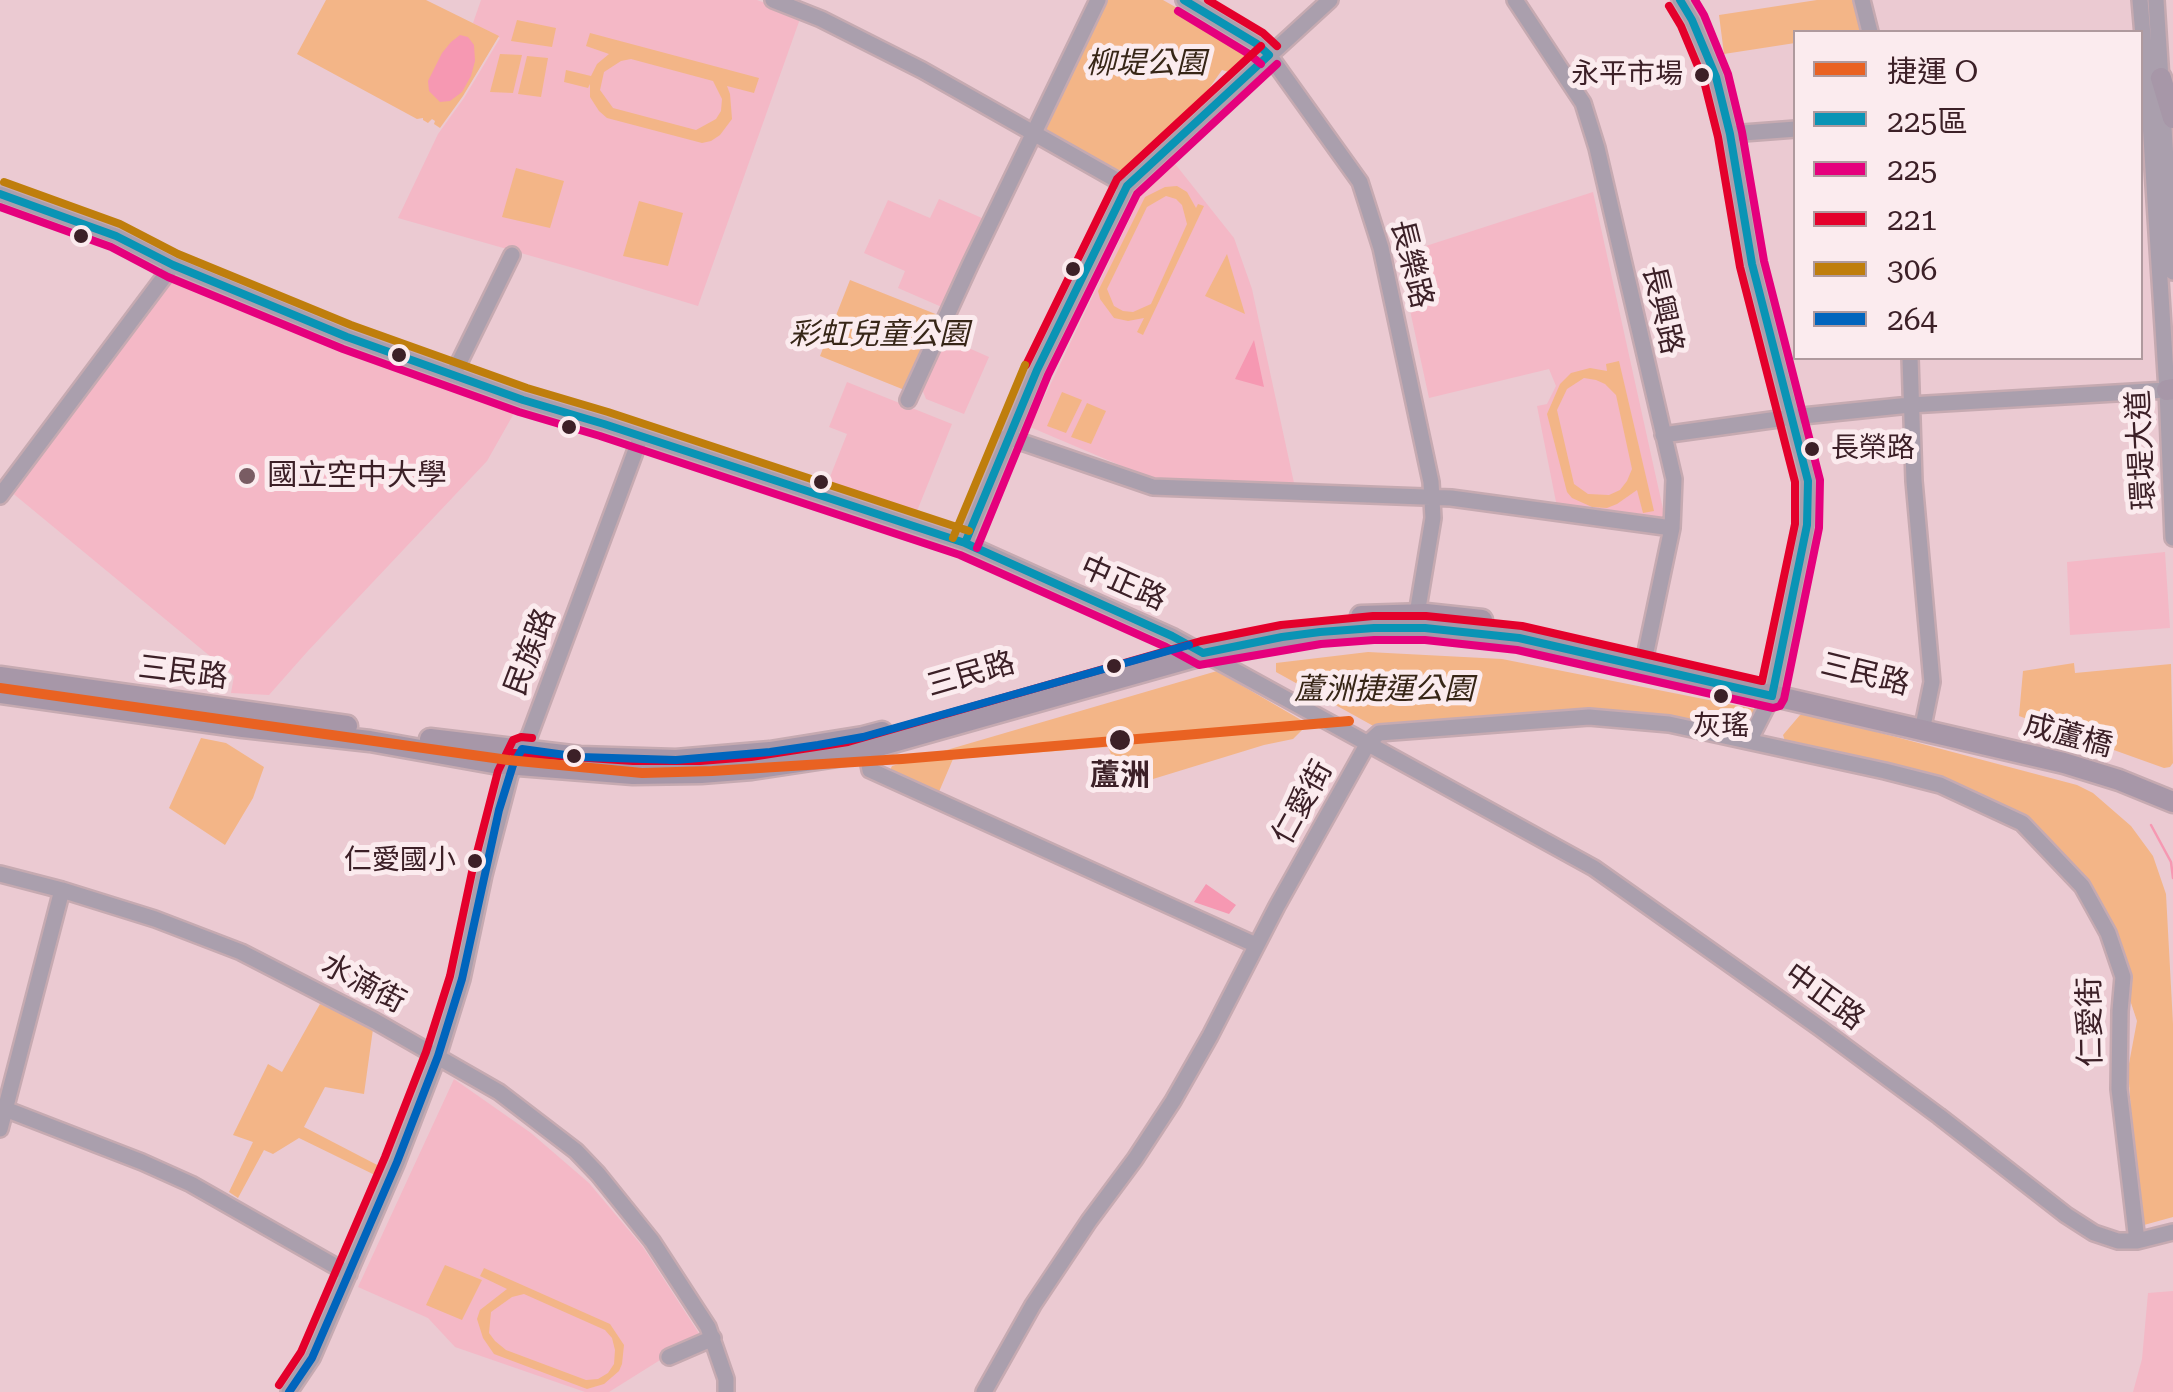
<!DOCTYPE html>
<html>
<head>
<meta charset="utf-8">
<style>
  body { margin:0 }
  #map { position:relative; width:2173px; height:1392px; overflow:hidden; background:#ebcad2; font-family:"Roboto Serif","Noto Sans TC",serif }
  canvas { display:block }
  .legend { position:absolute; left:1793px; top:30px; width:350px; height:330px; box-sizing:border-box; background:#fbebee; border:2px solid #af9a9e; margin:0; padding:12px 18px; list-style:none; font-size:30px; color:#3c2027 }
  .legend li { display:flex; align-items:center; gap:20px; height:50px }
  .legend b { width:50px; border:2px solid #af9a9e }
</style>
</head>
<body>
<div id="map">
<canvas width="2173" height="1392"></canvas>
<ul class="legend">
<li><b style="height:12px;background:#e96222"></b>捷運 O</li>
<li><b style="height:12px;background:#0994b5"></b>225區</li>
<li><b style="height:12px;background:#e5007d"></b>225</li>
<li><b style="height:12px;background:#e4002b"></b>221</li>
<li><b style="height:12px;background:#bf7e0c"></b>306</li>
<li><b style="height:12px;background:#0065bd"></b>264</li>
</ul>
</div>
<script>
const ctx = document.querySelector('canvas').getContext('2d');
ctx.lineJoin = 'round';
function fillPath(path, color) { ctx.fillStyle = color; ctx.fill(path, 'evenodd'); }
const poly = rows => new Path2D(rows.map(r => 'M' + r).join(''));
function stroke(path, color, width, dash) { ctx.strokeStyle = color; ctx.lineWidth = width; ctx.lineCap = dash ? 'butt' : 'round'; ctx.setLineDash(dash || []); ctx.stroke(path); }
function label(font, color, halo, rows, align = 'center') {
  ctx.font = font + ' "Roboto Serif","Noto Sans TC",serif'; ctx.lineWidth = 10; ctx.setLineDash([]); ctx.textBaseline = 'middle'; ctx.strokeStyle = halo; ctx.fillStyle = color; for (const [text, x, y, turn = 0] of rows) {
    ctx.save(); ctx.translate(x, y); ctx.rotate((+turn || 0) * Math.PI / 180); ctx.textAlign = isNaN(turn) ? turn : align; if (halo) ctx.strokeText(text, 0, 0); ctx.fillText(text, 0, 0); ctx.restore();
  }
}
fillPath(poly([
  [481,0,757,0,801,16,698,306,577,269,398,218,438,134,464,98,500,38,473,23],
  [1172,160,1234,238,1252,289,1294,483,1236,484,1157,481,1030,427,1146,185],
  [1593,192,1665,518,1557,507,1537,406,1547,404,1556,386,1549,369,1429,398,1398,255],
  [939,199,984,219,944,308,898,288,905,271,864,253,888,200,930,218],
  [168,277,517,408,487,461,307,652,269,695,231,693,234,676,10,491],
  [946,338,989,357,964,414,926,399,922,389],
  [847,382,952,424,915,516,828,482,847,434,829,427],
  [2165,552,2170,628,2070,635,2067,562],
  [454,1079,531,1133,589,1183,643,1247,700,1335,609,1392,585,1392,455,1347,428,1318,358,1287],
  [2173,1291,2173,1392,2133,1392,2142,1359,2148,1293]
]), '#f4b8c6');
fillPath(poly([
  [326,0,426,0,499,36,463,96,440,128,434,124,435,121,432,119,428,123,423,120,423,118,417,119,297,54],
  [1107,0,1163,0,1246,47,1251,56,1232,73,1222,70,1196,107,1128,169,1118,170,1044,129],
  [1817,0,1857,0,1862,32,1796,32,1795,43,1724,54,1719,15],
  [517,20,556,28,552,47,511,41],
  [590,33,759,78,754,93,727,86,730,94,732,119,720,135,711,141,702,143,607,118,599,111,590,97,590,84,588,88,564,82,566,70,591,76,597,64,609,54,586,46],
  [631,59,713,81,722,99,721,111,716,119,696,130,613,108,600,90,604,72,621,61],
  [500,54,522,55,513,93,490,92],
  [527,56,548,58,541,97,518,94],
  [516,168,564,181,550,228,502,217],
  [1177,186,1187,192,1196,208,1198,204,1204,206,1143,335,1137,332,1144,318,1128,321,1114,318,1100,299,1098,291,1145,197,1165,187],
  [1166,196,1176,199,1182,205,1187,224,1151,304,1133,312,1123,311,1114,306,1107,289,1147,207],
  [639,201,683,213,668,266,623,256],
  [1227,254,1245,314,1205,296],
  [850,280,938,315,907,391,820,356],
  [1619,361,1654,511,1643,513,1637,490,1617,504,1607,508,1592,507,1572,498,1567,492,1547,414,1560,384,1571,373,1590,368,1607,371,1606,364],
  [1584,378,1596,380,1605,384,1616,395,1632,469,1627,481,1620,490,1609,495,1588,494,1574,484,1557,410,1567,389],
  [1062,392,1082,400,1066,433,1047,426],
  [1087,403,1106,411,1091,444,1071,437],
  [1368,652,1502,659,1764,711,1749,741,1658,723,1377,728,1276,672,1276,663],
  [2074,663,2075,673,2171,664,2173,763,2170,767,2164,768,2019,716,2023,671],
  [1217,671,1308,724,1293,739,1264,745,1153,779,1146,785,1137,783,1111,754,1108,747,953,759,938,794,889,772,892,766],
  [1800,715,1813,715,2077,785,2093,793,2131,826,2153,856,2166,894,2173,1024,2173,1217,2144,1225,2134,1153,2128,1069,2137,1021,2129,997,2128,966,2118,937,2086,886,2018,818,1786,744,1783,735],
  [201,738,226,743,264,767,253,798,225,845,169,808],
  [320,1004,373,1029,364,1094,325,1087,304,1127,383,1168,379,1177,299,1138,273,1154,264,1150,238,1198,229,1192,253,1142,233,1135,268,1064,282,1072],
  [445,1265,482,1280,462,1320,426,1305],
  [484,1268,610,1324,624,1345,622,1364,619,1371,604,1384,587,1389,494,1354,483,1338,477,1319,480,1310,507,1289,480,1276],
  [524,1294,605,1330,612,1338,615,1350,614,1364,608,1373,598,1379,586,1380,506,1350,495,1341,489,1333,491,1312,512,1297]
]), '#f3b587');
fillPath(poly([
  [460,35,468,37,474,45,475,61,471,76,462,92,450,101,440,102,429,91,428,81,442,53,451,42],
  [1254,340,1264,387,1235,379],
  [1206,884,1236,905,1229,914,1194,902]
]), '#f698b2');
stroke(poly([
  [2151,825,2171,862,2173,878]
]), '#f698b2', 2.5);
const minor = poly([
  [773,0,821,19,922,70,1127,186],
  [1184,0,1257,44,1269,55,1360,182,1381,248,1431,482,1433,518,1417,614],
  [1515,0,1583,103,1597,148,1674,479,1672,528,1646,652],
  [1680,0,1692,20,1716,77,1730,134,1752,264,1808,481,1807,525,1772,696,1749,741],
  [1862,0,1870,32],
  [2140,0,2149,106,2167,390,2173,538],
  [2156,0,2173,272],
  [1730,134,1796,129],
  [0,194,116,236,173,265,347,337,523,400,604,424,965,543,1172,636,1594,868,1820,1028,1939,1116,2066,1215,2094,1233,2118,1241,2137,1241,2173,1232],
  [1910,358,1914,481,1932,682,1922,731],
  [453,375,512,255],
  [908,400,970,265,1098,0],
  [1663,435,1793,417,1910,405,2167,390],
  [1007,437,1153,487,1451,498,1672,528],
  [0,496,173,265],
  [965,543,1037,370,1127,186,1330,0],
  [865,744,870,770,1256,945],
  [0,874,62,890,155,919,241,952,375,1021,499,1092,576,1151,598,1174,652,1241,708,1327,726,1379,726,1392],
  [0,1107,142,1162,191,1184,349,1274],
  [0,1129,62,890],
  [669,1357,713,1338],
  [289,1392,312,1358,397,1162,438,1056,462,979,484,875,510,775,530,734,641,436],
  [984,1392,1033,1305,1089,1221,1135,1159,1173,1101,1210,1036,1277,906,1368,743,1379,733,1589,717,1669,724,1885,771,1940,785,2022,823,2082,886,2108,933,2123,977,2120,1011,2119,1089,2137,1241]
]);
const major = poly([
  [2161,78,2173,118],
  [2167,390,2173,389],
  [1361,616,1426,614,1482,620],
  [0,677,347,726],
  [0,693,243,727,370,741,493,763,633,774,701,773,752,769,851,754,1234,646,1320,632,1374,628,1425,628,1519,638,1598,655,2064,763,2119,780,2173,802],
  [430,739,580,757,676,760,770,752,863,737,882,732]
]);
stroke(minor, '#c6aab1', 20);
stroke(major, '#c6aab1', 25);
stroke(minor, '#aa9fad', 15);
stroke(major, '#a797a8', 20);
stroke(poly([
  [1184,0,1257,44,1269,55],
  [0,194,116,236,173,265,347,337,523,400,604,424,965,543,1172,636,1203,653,1282,637,1320,632,1374,628,1425,628,1519,638,1772,696,1807,525,1808,481,1752,264,1730,134,1716,77,1692,20,1680,0],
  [965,543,1037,370,1127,186,1269,55]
]), '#0994b5', 8);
stroke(poly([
  [1178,11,1249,54,1261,64],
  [0,207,111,247,168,277,343,349,519,412,600,436,960,555,1166,647,1199,665,1321,644,1374,640,1425,640,1517,650,1773,708,1780,706,1784,699,1819,528,1820,480,1764,261,1742,132,1728,74,1704,15,1695,0],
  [977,548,1048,375,1137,194,1277,64]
]), '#e5007d', 8);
stroke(poly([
  [1208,0,1263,33,1277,46],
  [1026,365,1117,179,1261,46],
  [514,753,633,761,700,761,751,757,848,742,1201,641,1281,625,1373,616,1426,616,1522,626,1762,681,1795,524,1795,482,1740,267,1718,137,1704,81,1681,26,1669,6],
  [279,1385,301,1352,385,1157,426,1052,450,976,472,872,498,771,513,740,521,737,532,738]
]), '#e4002b', 8);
stroke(poly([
  [4,182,120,224,178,254,351,325,527,388,608,412,969,531],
  [953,538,1025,365]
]), '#bf7e0c', 8);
stroke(poly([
  [289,1392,312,1358,397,1162,438,1056,462,979,499,810,513,765,522,749,580,757,676,760,770,752,818,745,863,737,1189,645]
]), '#0065bd', 8);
stroke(poly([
  [0,688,508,760,642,773,712,771,902,759,1349,721]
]), '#e96222', 10);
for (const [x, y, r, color] of [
  [1702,75,9,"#3c2027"],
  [81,236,9,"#3c2027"],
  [1073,269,9,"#3c2027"],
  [399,355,9,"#3c2027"],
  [569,427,9,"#3c2027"],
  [1812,449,9,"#3c2027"],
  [247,476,10,"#795c63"],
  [821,482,9,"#3c2027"],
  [1114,666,9,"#3c2027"],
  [1721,696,9,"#3c2027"],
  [1120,740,12,"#3c2027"],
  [574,756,9,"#3c2027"],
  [475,861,9,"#3c2027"]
]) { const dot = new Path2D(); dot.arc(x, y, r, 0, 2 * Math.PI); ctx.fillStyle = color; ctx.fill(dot); stroke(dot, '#fbebee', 4); }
label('28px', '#3c2027', '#fbebee', [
  ["永平市場",1683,75],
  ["長榮路",1831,449,"left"],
  ["灰瑤",1721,727,"center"],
  ["仁愛國小",456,861]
], 'right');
label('italic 30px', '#372617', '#fbebee', [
  ["柳堤公園",1146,64],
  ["彩虹兒童公園",879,335],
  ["蘆洲捷運公園",1384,690]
]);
label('30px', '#3c2027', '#fbebee', [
  ["長樂路",1411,264,76],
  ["長興路",1662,310,77],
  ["環堤大道",2142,450,-93],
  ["中正路",1123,584,24],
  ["民族路",531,652,-69],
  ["三民路",183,673,7],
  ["三民路",971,675,-16],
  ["三民路",1865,675,14],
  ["成蘆橋",2068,736,15],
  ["仁愛街",1303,803,-61],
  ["水湳街",363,984,28],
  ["中正路",1824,997,36],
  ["仁愛街",2091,1022,-91]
]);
label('30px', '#3c2027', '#fbebee', [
  ["國立空中大學",267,476]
], 'left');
label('bold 30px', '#3c2027', '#fbebee', [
  ["蘆洲",1120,776]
]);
</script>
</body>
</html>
